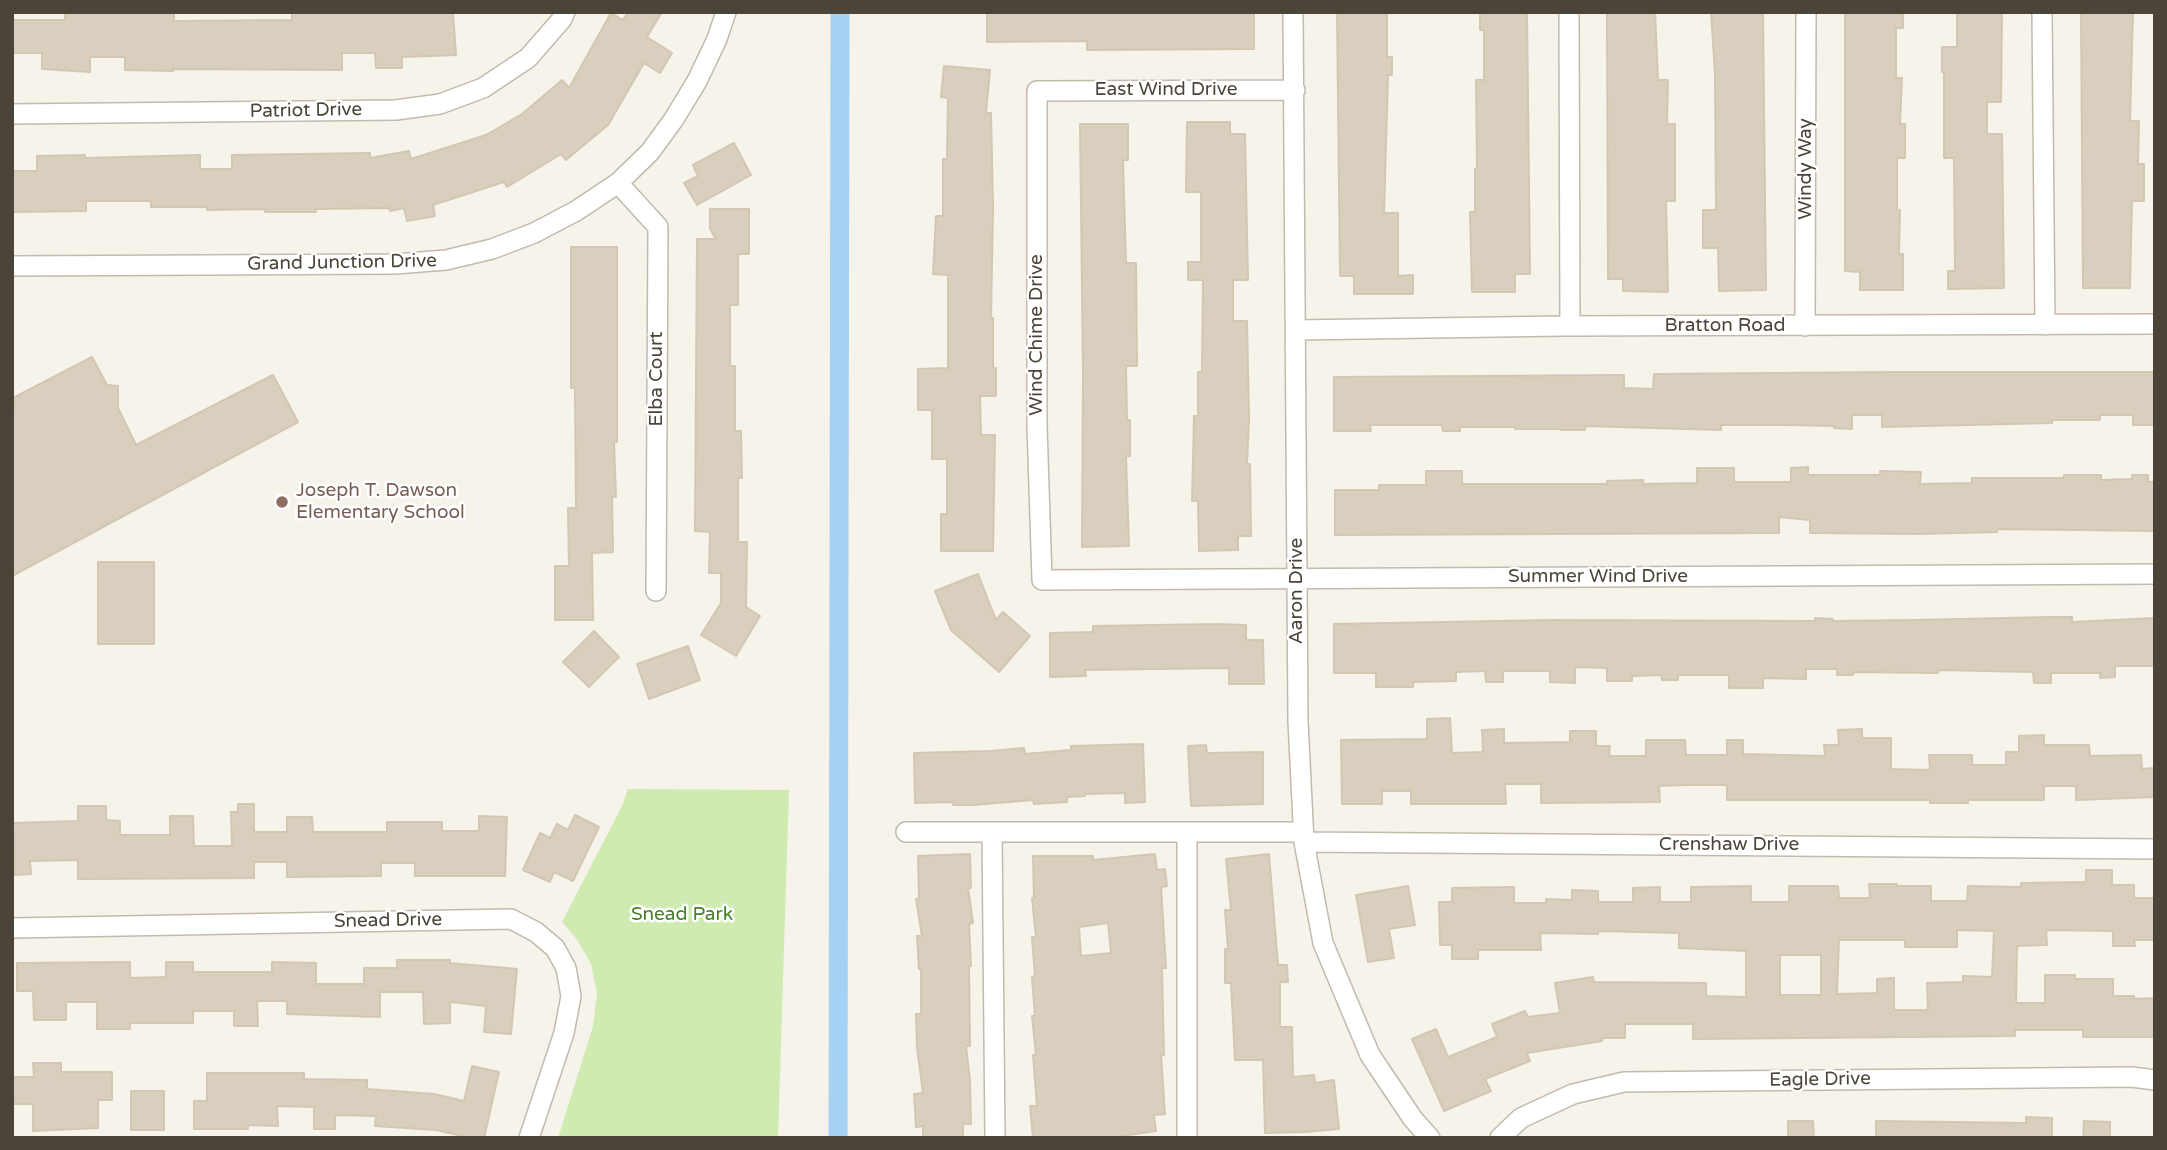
<!DOCTYPE html>
<html>
<head>
<meta charset="utf-8">
<style>
  body { margin:0 }
  #map { position:relative; width:2167px; height:1150px; overflow:hidden; background:#f6f3ea; font-family:"Varela Round",sans-serif }
  canvas { display:block }
  .frame { position:absolute; inset:0; border:14px solid #4b4438; pointer-events:none }
</style>
</head>
<body>
<div id="map">
<canvas width="2167" height="1150"></canvas>
<div class="frame"></div>
</div>
<script>
const ctx = document.querySelector('canvas').getContext('2d');
ctx.lineJoin = 'round';
function fillPath(path, color) { ctx.fillStyle = color; ctx.fill(path, 'evenodd'); }
const poly = rows => new Path2D(rows.map(r => 'M' + r).join(''));
function stroke(path, color, width, dash) { ctx.strokeStyle = color; ctx.lineWidth = width; ctx.lineCap = dash ? 'butt' : 'round'; ctx.setLineDash(dash || []); ctx.stroke(path); }
function label(font, color, halo, rows, align = 'center') {
  ctx.font = font + ' "Varela Round",sans-serif'; ctx.lineWidth = 5; ctx.setLineDash([]); ctx.textBaseline = 'middle'; ctx.strokeStyle = halo; ctx.fillStyle = color; for (const [text, x, y, turn = 0] of rows) {
    ctx.save(); ctx.translate(x, y); ctx.rotate((+turn || 0) * Math.PI / 180); ctx.textAlign = isNaN(turn) ? turn : align; if (halo) ctx.strokeText(text, 0, 0); ctx.fillText(text, 0, 0); ctx.restore();
  }
}
fillPath(poly([
  [628,789,789,790,778,1138,558,1138,593,1026,597,993,591,964,576,938,562,922,622,806]
]), '#d0ebb2');
stroke(poly([
  [838,1138,840,12]
]), '#a5d2f4', 19);
const building = poly([
  [65,12,174,12,174,21,292,20,292,12,453,12,456,55,402,57,402,68,376,68,375,53,342,53,342,70,173,69,173,71,125,70,125,57,90,57,90,72,42,69,42,53,12,53,12,20,65,20,65,12],
  [628,12,662,12,647,37,672,53,660,73,644,63,608,125,566,160,561,154,507,187,504,182,433,205,435,216,407,221,404,208,390,211,389,208,315,209,316,212,265,212,265,209,207,210,207,207,151,207,151,201,86,201,86,211,12,212,12,171,37,171,37,156,85,155,85,158,200,155,200,169,232,169,232,155,370,153,370,158,409,151,411,159,486,135,522,114,562,80,569,88,611,13,623,20,628,12],
  [987,12,1254,12,1254,49,1087,50,1087,41,987,42,987,12],
  [1337,12,1387,12,1387,57,1392,57,1392,75,1388,75,1384,213,1398,213,1398,276,1413,275,1413,294,1354,294,1354,276,1340,276,1337,12],
  [1480,12,1527,12,1530,274,1515,274,1515,292,1472,292,1470,212,1475,212,1475,169,1477,169,1476,80,1484,80,1484,30,1480,30,1480,12],
  [1607,12,1655,12,1658,80,1668,80,1667,124,1675,124,1675,201,1666,201,1668,292,1623,291,1623,279,1608,279,1607,12],
  [1711,12,1763,12,1766,290,1719,291,1718,248,1703,248,1703,210,1716,210,1715,73,1711,12],
  [1845,12,1903,12,1903,28,1896,28,1896,78,1902,78,1900,124,1905,124,1905,158,1897,158,1897,210,1900,210,1899,254,1903,254,1903,290,1860,290,1860,272,1845,271,1845,12],
  [1957,12,2002,12,2001,102,1987,102,1987,134,2002,134,2004,288,1948,289,1948,271,1955,271,1954,158,1944,158,1944,72,1942,72,1942,47,1957,47,1957,12],
  [2081,12,2133,12,2130,121,2139,121,2138,164,2144,164,2144,201,2132,201,2130,288,2083,288,2081,12],
  [944,66,990,70,986,113,991,113,993,207,991,318,993,318,993,368,996,368,996,396,980,396,981,435,995,435,993,551,941,551,941,514,947,514,947,459,932,459,932,410,918,410,918,369,948,368,948,275,933,274,936,216,943,216,943,159,947,159,948,98,941,97,944,66],
  [1187,122,1230,122,1230,134,1245,134,1248,280,1233,280,1233,321,1247,321,1249,419,1247,464,1250,464,1251,536,1238,536,1238,550,1199,551,1198,501,1192,501,1194,416,1198,416,1198,372,1202,372,1203,280,1188,280,1188,262,1201,262,1201,192,1186,192,1187,122],
  [1080,124,1128,124,1128,160,1123,160,1126,263,1136,263,1137,366,1126,366,1127,420,1130,420,1130,456,1126,456,1129,546,1082,547,1083,374,1080,124],
  [734,143,751,175,697,205,684,183,698,176,693,165,734,143],
  [710,209,749,209,749,254,738,254,738,305,730,305,730,366,735,366,735,431,741,431,742,478,738,478,738,542,747,542,746,607,760,616,736,656,701,635,721,603,721,573,709,573,710,532,695,531,697,239,716,239,710,229,710,209],
  [571,247,617,247,617,442,614,442,616,497,612,497,613,552,592,553,593,620,555,620,555,566,569,566,568,508,576,508,575,388,571,388,571,247],
  [92,357,107,385,118,386,118,408,136,445,273,375,298,422,12,576,12,409,16,407,13,398,92,357],
  [1893,372,2155,372,2155,425,2133,425,2133,415,2100,415,2100,420,2052,420,2052,423,1882,427,1882,415,1852,415,1852,429,1834,428,1834,426,1788,425,1721,425,1721,430,1585,426,1585,430,1561,430,1561,429,1515,429,1515,427,1460,427,1460,431,1443,431,1442,425,1370,425,1371,431,1334,431,1334,377,1624,375,1624,388,1653,389,1654,374,1893,372],
  [1808,467,1808,475,1880,475,1880,471,1921,472,1920,484,1972,483,1972,478,2064,478,2064,475,2101,475,2101,480,2132,479,2132,475,2148,475,2148,482,2155,482,2155,531,1997,529,1997,532,1919,534,1810,533,1810,520,1779,517,1779,533,1335,535,1335,490,1379,490,1379,485,1426,485,1426,471,1462,471,1462,484,1607,484,1607,481,1643,480,1643,484,1697,483,1697,468,1734,468,1734,482,1791,482,1791,468,1808,467],
  [98,562,154,562,154,644,98,644,98,562],
  [978,574,996,620,1003,612,1030,636,999,672,951,630,935,591,978,574],
  [2050,617,2072,617,2072,622,2155,618,2155,666,2115,666,2115,677,2100,678,2100,673,2051,673,2051,683,2034,683,2033,672,1938,670,1938,673,1853,672,1853,675,1837,675,1837,669,1806,669,1806,679,1763,678,1763,688,1729,688,1729,675,1678,675,1678,680,1662,680,1661,675,1632,676,1632,681,1607,681,1607,668,1575,667,1575,683,1550,682,1550,671,1503,671,1503,682,1486,682,1485,671,1456,672,1456,681,1413,682,1413,687,1376,687,1376,673,1334,673,1334,624,1551,620,1815,621,1815,618,1833,619,1833,621,1914,620,2050,617],
  [1218,624,1246,625,1246,640,1263,640,1264,684,1229,684,1229,668,1085,670,1086,676,1050,677,1050,633,1093,632,1093,626,1218,624],
  [594,631,619,657,589,687,563,662,594,631],
  [688,646,700,680,649,699,637,664,688,646],
  [1450,718,1452,753,1483,752,1482,730,1504,729,1504,743,1570,742,1570,731,1596,731,1596,746,1610,746,1609,756,1646,756,1646,740,1685,740,1686,755,1727,755,1727,740,1743,740,1743,754,1825,756,1824,745,1839,745,1838,730,1862,729,1862,738,1891,738,1891,769,1930,770,1929,755,1972,755,1972,765,2006,765,2006,752,2019,752,2019,736,2044,735,2044,745,2089,745,2090,756,2141,755,2142,769,2155,768,2155,797,2076,800,2076,786,2044,786,2044,800,1968,800,1968,803,1930,803,1930,800,1727,800,1727,785,1686,785,1659,786,1660,802,1541,803,1541,784,1505,784,1506,804,1411,804,1411,791,1382,791,1382,804,1342,804,1341,740,1427,739,1427,719,1450,718],
  [1143,744,1145,802,1125,803,1125,793,1085,794,1085,796,1067,797,1067,802,1034,804,1033,800,973,805,953,805,953,802,915,803,914,753,991,751,1024,748,1025,754,1071,750,1071,746,1143,744],
  [1206,745,1207,753,1263,752,1263,804,1191,806,1188,746,1206,745],
  [238,804,254,804,254,832,287,832,287,817,312,817,313,832,387,832,387,822,442,822,442,831,479,831,479,816,507,817,505,876,415,876,415,863,381,863,381,876,287,877,287,862,254,862,254,878,78,879,78,860,30,861,31,874,14,875,13,823,78,821,78,806,106,806,106,820,120,821,120,835,170,835,170,816,193,816,194,846,232,846,231,812,238,812,238,804],
  [575,815,599,827,573,881,554,872,550,882,523,870,540,833,550,838,557,824,568,830,575,815],
  [970,854,971,888,968,888,973,923,969,924,971,966,969,966,970,1046,966,1046,970,1080,971,1124,963,1124,963,1138,923,1138,923,1126,916,1127,914,1094,923,1093,917,1047,916,1014,921,1014,921,969,919,969,917,936,922,936,916,899,919,899,918,856,970,854],
  [1155,854,1157,870,1165,869,1167,886,1161,887,1166,968,1162,968,1164,1055,1161,1055,1165,1114,1154,1115,1156,1131,1108,1138,1033,1138,1030,1106,1037,1106,1033,1055,1036,1055,1032,1016,1035,1016,1032,977,1035,976,1032,937,1036,937,1032,898,1034,898,1033,856,1093,856,1093,860,1155,854],
  [1108,923,1111,953,1081,956,1079,927,1108,923],
  [1269,854,1278,965,1287,965,1288,982,1280,982,1280,1027,1292,1027,1293,1077,1314,1075,1315,1083,1334,1080,1339,1129,1306,1132,1265,1133,1263,1060,1235,1060,1231,983,1225,983,1225,949,1228,949,1225,910,1231,910,1226,859,1269,854],
  [2086,870,2112,870,2112,885,2134,885,2134,898,2155,898,2155,940,2134,940,2135,946,2113,946,2113,931,2046,930,2047,945,2017,946,2016,1003,2045,1003,2045,975,2075,975,2075,979,2113,979,2113,996,2134,996,2134,999,2155,998,2155,1037,2083,1037,2083,1030,2015,1030,2015,1036,1693,1039,1693,1024,1625,1024,1625,1038,1602,1038,1602,1041,1527,1053,1530,1061,1485,1079,1491,1091,1444,1111,1412,1039,1436,1029,1448,1057,1497,1037,1492,1024,1525,1011,1528,1017,1560,1013,1555,983,1593,977,1594,982,1706,983,1706,996,1746,997,1746,951,1679,948,1679,933,1598,931,1598,934,1540,933,1541,950,1478,950,1478,959,1452,959,1452,945,1440,945,1439,902,1452,902,1452,888,1514,887,1514,903,1546,903,1546,899,1572,900,1572,890,1598,891,1598,902,1633,902,1633,888,1660,887,1660,902,1691,902,1691,887,1751,886,1751,902,1789,902,1789,886,1838,886,1839,898,1870,898,1869,884,1897,884,1897,886,1931,886,1931,901,1967,901,1968,886,2021,887,2021,883,2086,882,2086,870],
  [1957,930,1994,931,1992,977,1963,976,1963,982,1927,983,1928,1010,1894,1010,1894,978,1877,979,1877,993,1837,994,1839,940,1905,940,1905,947,1957,947,1957,930],
  [1780,955,1821,955,1821,995,1780,995,1780,955],
  [1408,886,1415,925,1389,929,1394,958,1368,962,1356,895,1408,886],
  [397,960,450,960,450,963,517,969,511,1034,484,1032,486,1006,450,1002,450,1023,424,1024,423,992,380,992,380,1017,287,1014,287,1001,257,1001,258,1026,234,1026,234,1011,193,1011,193,1023,130,1023,130,1029,97,1029,97,1002,66,1002,66,1020,34,1020,33,991,17,991,17,963,130,962,130,978,166,977,166,962,193,962,193,972,272,972,272,962,316,963,316,984,364,984,364,968,397,968,397,960],
  [33,1063,61,1063,61,1072,112,1072,112,1100,98,1100,98,1128,33,1131,33,1104,12,1104,12,1077,34,1077,33,1063],
  [472,1066,499,1072,484,1138,471,1138,436,1130,375,1126,376,1116,335,1115,335,1129,314,1129,314,1107,277,1106,278,1126,248,1125,248,1129,194,1129,194,1101,207,1101,207,1073,304,1073,304,1079,367,1080,367,1089,434,1094,464,1101,472,1066],
  [131,1091,164,1091,164,1130,131,1130,131,1091],
  [2026,1117,2052,1118,2052,1138,1876,1138,1876,1121,2026,1123,2026,1117],
  [1788,1121,1813,1121,1814,1138,1788,1138,1788,1121],
  [2084,1121,2110,1122,2110,1138,2083,1138,2084,1121]
]);
fillPath(building, '#d8cfbf');
stroke(building, '#d3c7b2', 2);
const minor = poly([
  [1293,12,1298,721,1304,842,1323,943,1370,1055,1413,1119,1430,1138],
  [1569,12,1570,326],
  [2042,12,2045,325],
  [1295,90,1037,91,1037,425,1042,580,2155,574],
  [12,114,396,110,440,104,483,88,528,58,562,19,565,12],
  [618,183,658,227,656,591],
  [12,266,395,264,446,260,492,249,534,233,576,211,618,183,650,152,674,119,697,81,717,39,726,12],
  [1805,326,1806,12],
  [1296,330,1563,326,2155,324],
  [906,832,1303,832],
  [992,832,995,1138],
  [1304,842,2155,849],
  [12,928,511,919,536,932,555,948,566,968,571,996,564,1033,529,1138],
  [1187,1138,1187,832],
  [1500,1138,1521,1118,1573,1094,1624,1082,2132,1077,2155,1080]
]);
stroke(minor, '#c2bbac', 22);
stroke(minor, '#fff', 19);
for (const [x, y, r, color] of [
  [282,502,7,"#8d6e63"]
]) { const dot = new Path2D(); dot.arc(x, y, r, 0, 2 * Math.PI); ctx.fillStyle = color; ctx.fill(dot); stroke(dot, '#fff', 2.5); }
label('19px', '#4b4438', '#fff', [
  ["East Wind Drive",1166,90],
  ["Patriot Drive",306,111,-1],
  ["Windy Way",1806,169,-90],
  ["Grand Junction Drive",342,263,-1],
  ["Bratton Road",1725,326],
  ["Wind Chime Drive",1037,335,-90],
  ["Elba Court",657,379,-90],
  ["Summer Wind Drive",1598,577],
  ["Aaron Drive",1297,591,-90],
  ["Crenshaw Drive",1729,845],
  ["Snead Drive",388,921,-1],
  ["Eagle Drive",1820,1080,-1]
]);
label('19px', '#785e54', '#fff', [
  ["Joseph T. Dawson",296,491],
  ["Elementary School",296,513]
], 'left');
label('19px', '#478027', '#fff', [
  ["Snead Park",682,915]
]);
</script>
</body>
</html>
